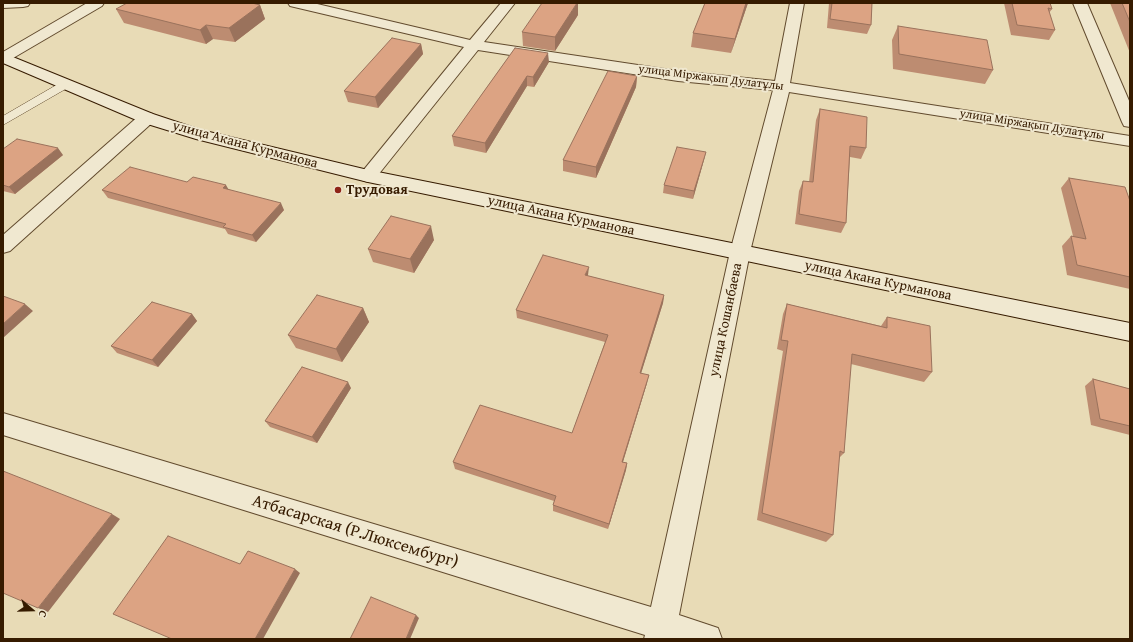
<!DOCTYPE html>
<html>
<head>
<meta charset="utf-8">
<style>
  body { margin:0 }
  #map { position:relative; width:1133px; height:642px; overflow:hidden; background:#e8dbb6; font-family:"Gentium Book Plus",serif }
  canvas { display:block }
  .frame { position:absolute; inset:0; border:4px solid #361b00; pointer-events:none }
  .north { position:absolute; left:12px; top:590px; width:40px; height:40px; -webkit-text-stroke:3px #f0e8d0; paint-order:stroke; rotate:110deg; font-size:11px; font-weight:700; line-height:16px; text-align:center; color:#361b00 }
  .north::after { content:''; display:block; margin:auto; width:14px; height:18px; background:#361b00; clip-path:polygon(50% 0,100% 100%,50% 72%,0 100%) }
</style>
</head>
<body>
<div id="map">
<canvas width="1133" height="642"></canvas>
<div class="frame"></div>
<div class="north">С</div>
</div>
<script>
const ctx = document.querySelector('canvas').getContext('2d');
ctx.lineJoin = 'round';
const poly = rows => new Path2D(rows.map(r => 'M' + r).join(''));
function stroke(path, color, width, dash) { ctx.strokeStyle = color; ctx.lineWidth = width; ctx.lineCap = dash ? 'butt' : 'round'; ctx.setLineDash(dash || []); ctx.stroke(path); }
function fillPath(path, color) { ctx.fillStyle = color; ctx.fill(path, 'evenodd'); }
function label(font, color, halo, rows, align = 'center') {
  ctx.font = font + ' "Gentium Book Plus",serif'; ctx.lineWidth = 4; ctx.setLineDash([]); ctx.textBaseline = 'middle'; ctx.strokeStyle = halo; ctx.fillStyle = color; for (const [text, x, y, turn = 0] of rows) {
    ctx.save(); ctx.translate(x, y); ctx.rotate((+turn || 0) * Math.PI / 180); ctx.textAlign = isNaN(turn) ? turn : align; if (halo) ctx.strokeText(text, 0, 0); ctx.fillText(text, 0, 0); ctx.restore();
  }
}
const lane = poly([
  [65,80,71,84,69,87,3,125,3,116,65,80]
]);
const street = poly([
  [3,3,30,3,28,6,23,7,3,8,3,3],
  [87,3,104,3,102,6,8,61,3,63,3,52,87,3],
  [288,3,313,3,470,40,501,3,515,3,484,42,678,71,775,81,790,3,804,3,790,83,1130,136,1130,146,789,92,750,252,679,615,718,628,722,639,644,639,645,635,3,435,3,413,651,607,730,252,773,90,678,81,478,50,374,180,368,182,362,180,359,176,362,172,464,47,290,6,288,3],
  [1073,3,1087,3,1130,103,1130,127,1124,126,1122,122,1073,3],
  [147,113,153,114,155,118,153,122,10,251,3,253,3,235,141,114,147,113]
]);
const secondary = poly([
  [3,53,153,114,201,130,368,170,1130,323,1130,341,368,182,196,139,141,122,3,63,3,53]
]);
stroke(lane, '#624b2e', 1);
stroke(street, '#624b2e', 2);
stroke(secondary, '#361b00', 2);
fillPath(lane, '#f0e8d0');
fillPath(street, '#f0e8d0');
fillPath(secondary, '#f0e8d0');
fillPath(poly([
  [705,3,748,3,731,53,691,47,693,33],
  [829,3,872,3,871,25,867,34,827,28],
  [1004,3,1050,3,1052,9,1049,13,1055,30,1049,40,1011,35],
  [1110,3,1130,3,1130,53],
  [260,5,265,19,235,42,213,39,206,44,124,23,116,9],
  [578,15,555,51,523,46,522,32],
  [898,26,993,70,985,84,893,69,892,40],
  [421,44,423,54,378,108,348,102,344,91],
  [515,48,549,62,534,87,527,86,486,153,454,146,452,136],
  [637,76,636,87,596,178,563,171,563,160],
  [820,109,866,148,861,159,850,157,846,223,841,233,795,224,799,191,803,181,809,182,816,120],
  [3,149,63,155,15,194,3,191],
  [706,152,693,199,663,193,664,185],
  [1069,178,1130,201,1130,289,1067,275,1062,246,1071,236,1073,236,1061,188],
  [187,182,228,189,284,210,256,242,228,234,225,229,108,198,102,190],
  [434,240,414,273,373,262,368,249],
  [588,276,664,295,663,303,641,373,647,383,623,462,627,463,626,470,608,529,553,511,553,505,554,501,455,469,453,462,572,433,605,342,517,318,516,310],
  [787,304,881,326,887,317,932,372,924,382,851,364,844,453,839,458,833,535,826,542,757,520,783,351,777,349,783,314],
  [363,308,369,322,342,362,296,348,288,335],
  [192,314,197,321,158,367,117,353,111,346],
  [1093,379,1130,389,1130,435,1091,425,1085,386],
  [351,388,317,443,270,427,265,421]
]), '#bd8c71');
fillPath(poly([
  [577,3,578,3,578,15,555,51,555,37],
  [746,3,748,3,731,53,735,39],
  [260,5,265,19,235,42,229,28],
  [206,25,213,39,206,44,200,30],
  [421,44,423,54,378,108,375,97],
  [548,53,549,62,534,87,533,77],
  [527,76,527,86,486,153,485,143],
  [637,76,636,87,596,178,596,167],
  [58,148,63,155,15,194,9,187],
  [706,152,704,160,693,199,694,191],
  [226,185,230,192,223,188],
  [281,203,284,210,256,242,252,235],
  [431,226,434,240,414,273,410,259],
  [589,267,588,275,585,283,585,275],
  [664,295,663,303,639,380,640,373],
  [25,304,33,311,3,338,3,324],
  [363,308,369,322,342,362,336,349],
  [192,314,197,321,158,367,152,360],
  [649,375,647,383,621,468,622,462],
  [348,382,351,388,317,443,312,437],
  [627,463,626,470,608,529,609,524],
  [112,514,120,519,48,612,38,608],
  [295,569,300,573,263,639,255,639],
  [416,615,419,618,410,639,406,639]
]), '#9a725c');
const building = poly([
  [127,3,252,3,260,5,229,28,206,25,200,30,116,9,127,3],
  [542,3,577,3,555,37,522,32,542,3],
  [705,3,746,3,735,39,693,33,705,3],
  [832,3,872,3,871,25,830,19,832,3],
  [1012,3,1050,3,1052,9,1048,8,1055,30,1017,25,1012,3],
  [1122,3,1130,3,1130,22,1122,3],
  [898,26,987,40,993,70,899,54,898,26],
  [392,38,421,44,375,97,344,91,392,38],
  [515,48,548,53,533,77,527,76,485,143,452,136,515,48],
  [608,71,637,76,596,167,563,160,608,71],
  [820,109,867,117,866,148,850,146,846,223,799,214,803,181,813,182,820,109],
  [17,139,58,148,9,187,3,185,3,149,17,139],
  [677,147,706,152,694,191,664,185,677,147],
  [130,167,187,182,193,177,226,185,223,188,281,203,252,235,223,227,226,224,102,190,130,167],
  [1069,178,1125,187,1130,201,1130,277,1077,265,1071,236,1086,239,1069,178],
  [391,216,431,226,410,259,368,249,391,216],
  [543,255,589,267,585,275,664,295,640,373,649,375,622,462,627,463,609,524,553,505,556,496,453,462,480,405,572,433,608,335,516,310,543,255],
  [317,295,363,308,336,349,288,335,317,295],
  [3,296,25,304,3,324,3,296],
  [152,302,192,314,152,360,111,346,152,302],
  [787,304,887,328,887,317,930,326,932,372,852,354,844,453,840,451,833,535,762,513,788,341,781,340,787,304],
  [302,367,348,382,312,437,265,421,302,367],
  [1093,379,1130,389,1130,426,1100,419,1093,379],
  [3,471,112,514,38,608,3,593,3,471],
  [168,536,240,564,248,551,295,569,255,639,172,639,113,614,168,536],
  [371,597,416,615,406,639,350,639,371,597]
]);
fillPath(building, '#dca383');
stroke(building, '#9a725c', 1);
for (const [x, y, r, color] of [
  [338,190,4,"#8f2418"]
]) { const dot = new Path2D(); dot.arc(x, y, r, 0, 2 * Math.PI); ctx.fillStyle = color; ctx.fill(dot); stroke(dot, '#f0e8d0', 1.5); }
label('12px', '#361b00', '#f0e8d0', [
  ["улица Міржақып Дулатұлы",711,78,7],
  ["улица Міржақып Дулатұлы",1032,125,9]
]);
label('14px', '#361b00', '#f0e8d0', [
  ["улица Акана Курманова",245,145,15],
  ["улица Акана Курманова",561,216,12],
  ["улица Акана Курманова",878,281,12],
  ["улица Кошанбаева",726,320,-78]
]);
label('bold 14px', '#361b00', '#f0e8d0', [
  ["Трудовая",346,190]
], 'left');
label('17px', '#361b00', '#f0e8d0', [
  ["Атбасарская (Р.Люксембург)",355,532,17]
]);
</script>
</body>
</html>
